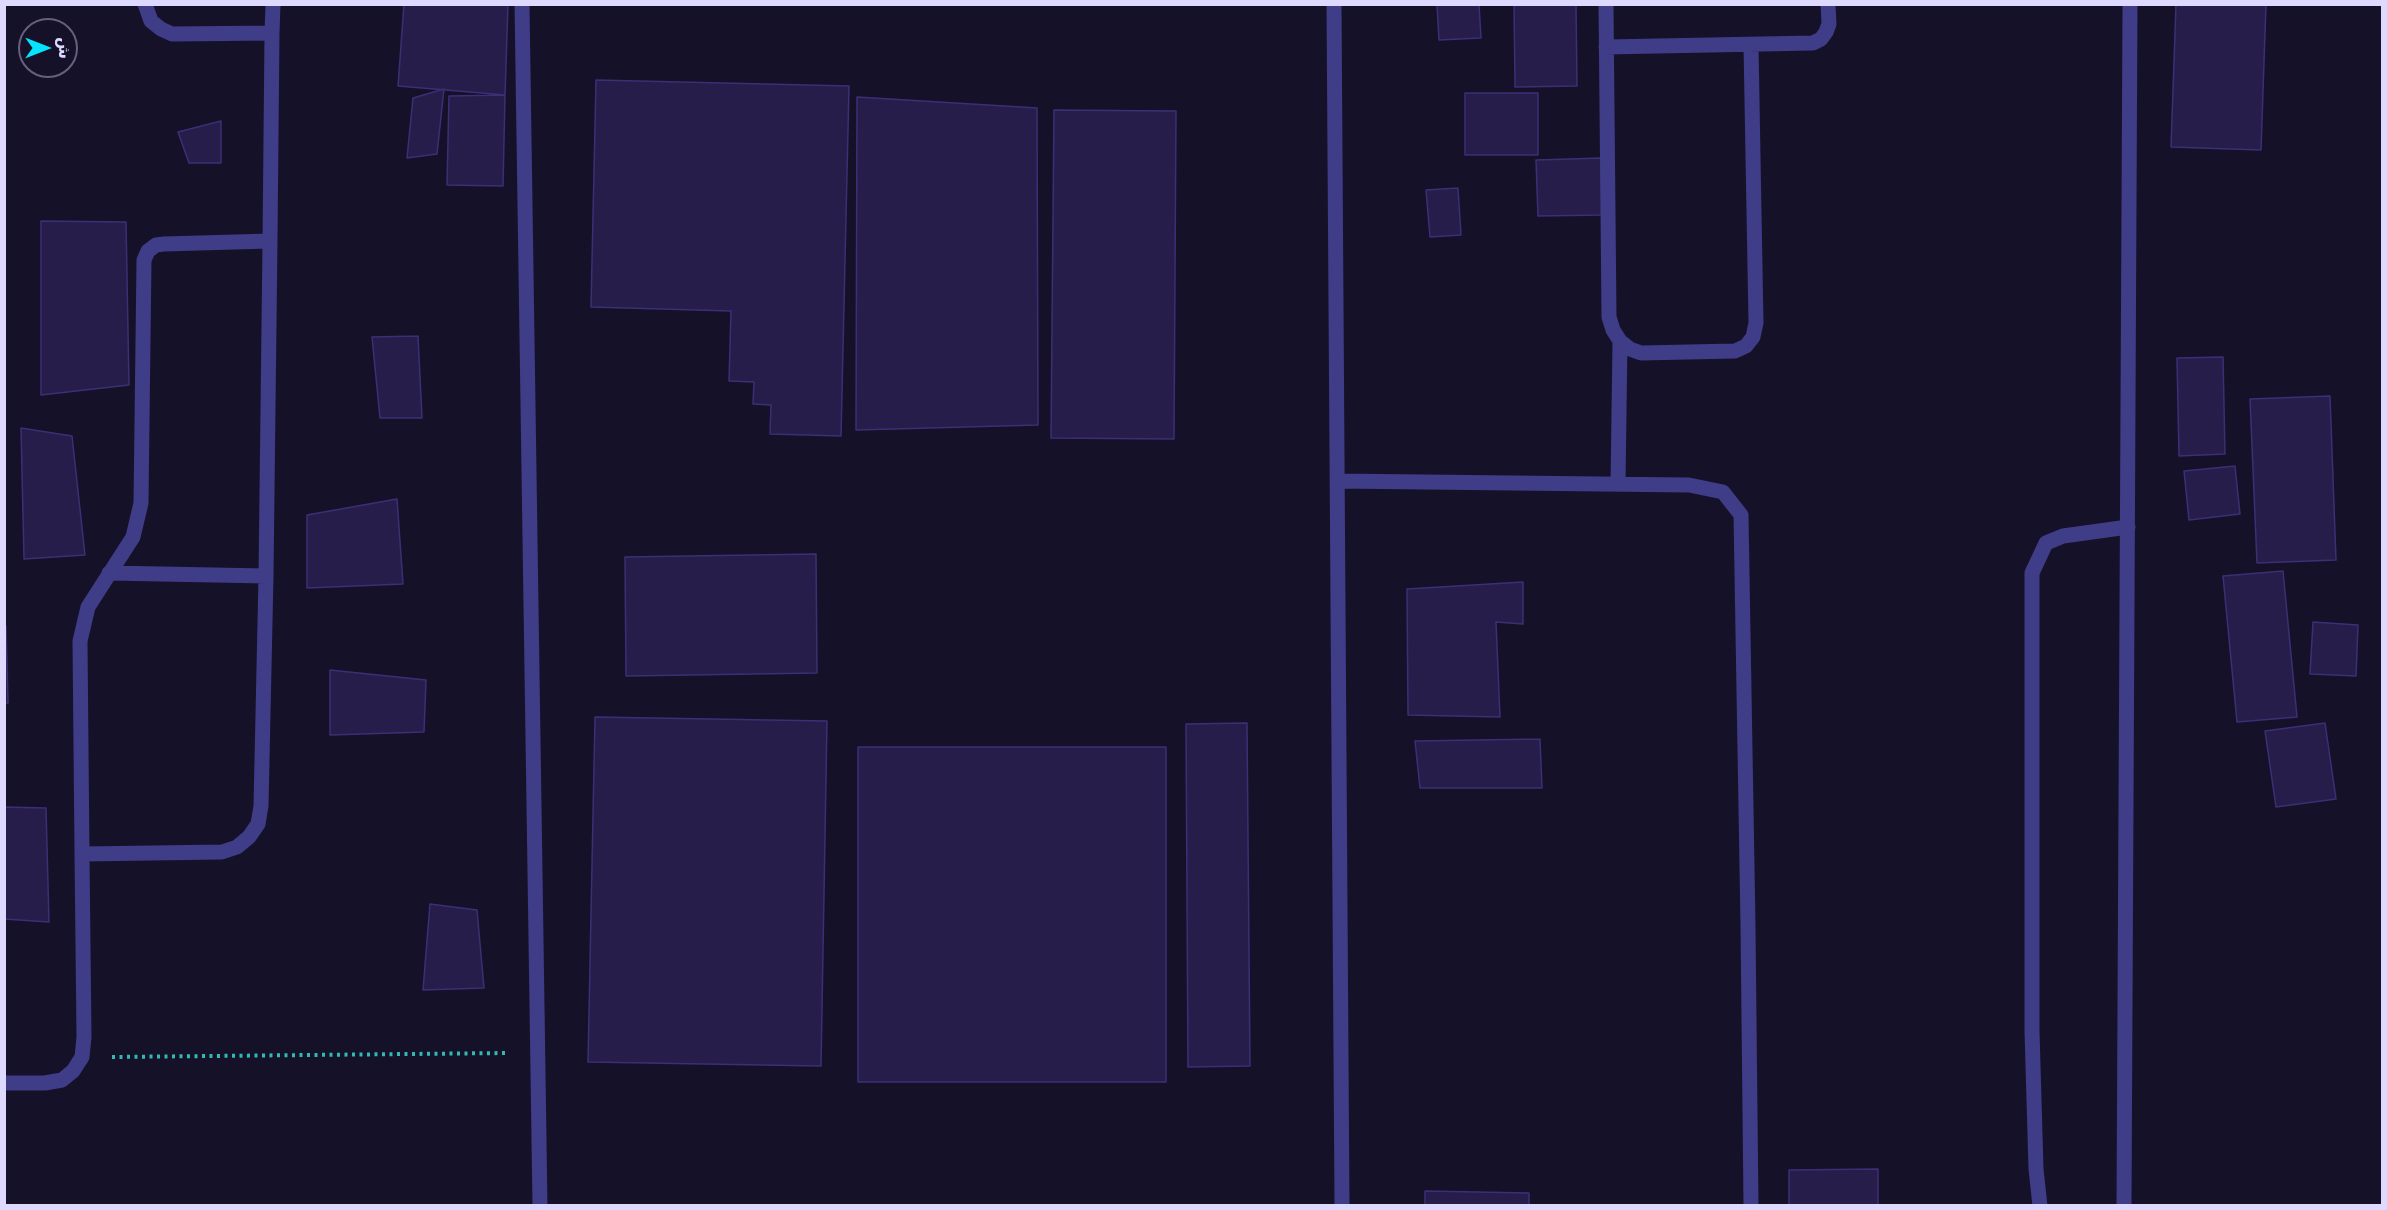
<!DOCTYPE html>
<html>
<head>
<meta charset="utf-8">
<style>
  body { margin:0 }
  #map { position:relative; width:2387px; height:1210px; overflow:hidden; background:#151129; font-family:"DejaVu Sans","Noto Sans Arabic",sans-serif }
  canvas { display:block }
  .frame { position:absolute; inset:0; border:6px solid #ded9ff; pointer-events:none }
  .north { position:absolute; left:18px; top:18px; width:60px; height:60px; box-sizing:border-box; background:#151129; border:2px solid #65617f; border-radius:50%; rotate:90deg; font-size:16px; font-weight:700; line-height:24px; text-align:center; color:#ded9ff }
  .north::after { content:''; display:block; margin:auto; width:21px; height:27px; background:#07e3fc; clip-path:polygon(50% 0,100% 100%,50% 72%,0 100%) }
</style>
</head>
<body>
<div id="map">
<canvas width="2387" height="1210"></canvas>
<div class="frame"></div>
<div class="north">ش</div>
</div>
<script>
const ctx = document.querySelector('canvas').getContext('2d');
ctx.lineJoin = 'round';
function fillPath(path, color) { ctx.fillStyle = color; ctx.fill(path, 'evenodd'); }
const poly = rows => new Path2D(rows.map(r => 'M' + r).join(''));
function stroke(path, color, width, dash) { ctx.strokeStyle = color; ctx.lineWidth = width; ctx.lineCap = dash ? 'butt' : 'round'; ctx.setLineDash(dash || []); ctx.stroke(path); }
const building = poly([
  [404,4,508,4,505,95,398,86,404,4],
  [1437,4,1479,4,1481,38,1439,40,1437,4],
  [1514,4,1576,4,1577,86,1515,87,1514,4],
  [2176,4,2266,4,2261,150,2171,147,2176,4],
  [596,80,849,86,841,436,770,434,771,405,753,404,754,382,729,381,731,311,591,307,596,80],
  [444,89,437,154,407,158,413,98,444,89],
  [1465,93,1538,93,1538,155,1465,155,1465,93],
  [505,95,503,186,447,185,449,96,505,95],
  [857,97,1037,108,1038,425,856,430,857,97],
  [1054,110,1176,111,1174,439,1051,438,1054,110],
  [221,121,221,163,189,163,178,132,221,121],
  [1601,158,1602,215,1538,216,1536,160,1601,158],
  [1458,188,1461,235,1430,237,1426,190,1458,188],
  [41,221,126,222,129,385,41,395,41,221],
  [418,336,422,418,380,418,372,337,418,336],
  [2223,357,2225,454,2179,456,2177,358,2223,357],
  [2330,396,2336,560,2257,563,2250,399,2330,396],
  [21,428,72,436,85,555,24,559,21,428],
  [2235,466,2240,514,2189,520,2184,471,2235,466],
  [397,499,403,584,307,588,307,515,397,499],
  [816,554,817,673,626,676,625,557,816,554],
  [2283,571,2297,717,2237,722,2223,576,2283,571],
  [1523,582,1523,624,1496,622,1500,717,1408,715,1407,589,1523,582],
  [2313,622,2358,625,2356,676,2310,674,2313,622],
  [4,626,6,626,8,703,4,703,4,626],
  [330,670,426,680,424,732,330,735,330,670],
  [595,717,827,721,821,1066,588,1062,595,717],
  [1247,723,1250,1066,1188,1067,1186,724,1247,723],
  [2325,723,2336,799,2276,807,2265,731,2325,723],
  [1540,739,1542,788,1420,788,1415,741,1540,739],
  [858,747,1166,747,1166,1082,858,1082,858,747],
  [4,807,46,808,49,922,4,919,4,807],
  [430,904,477,910,484,988,423,990,430,904],
  [1878,1169,1878,1206,1789,1206,1789,1170,1878,1169],
  [1425,1191,1529,1193,1529,1206,1425,1206,1425,1191]
]);
fillPath(building, '#261d4a');
stroke(building, '#3d2f76', 1.5);
stroke(poly([
  [112,1057,507,1053]
]), '#31bab2', 4, [3, 4.5]);
stroke(poly([
  [2040,1206,2036,1169,2032,1031,2032,573,2046,543,2063,536,2128,527]
]), '#3f3c88', 15);
stroke(poly([
  [145,4,151,21,161,29,172,34,272,33],
  [522,4,540,1206],
  [1334,4,1342,1206],
  [1606,4,1609,317,1613,330,1620,341,1630,349,1641,353,1735,351,1746,346,1753,337,1756,323,1751,45],
  [1606,47,1813,43,1821,39,1826,32,1829,24,1828,4],
  [270,241,164,244,156,245,148,251,144,260,141,503,133,537,88,607,80,641,82,854,222,852,237,847,249,837,258,824,261,806,266,576,270,241,272,33,273,4],
  [1337,481,1689,485,1723,492,1741,515,1748,926,1751,1206],
  [1618,484,1620,341],
  [109,573,266,576],
  [4,1083,45,1083,62,1080,73,1071,82,1057,84,1037,82,854],
  [2124,1206,2130,4]
]), '#3f3c88', 15);
</script>
</body>
</html>
